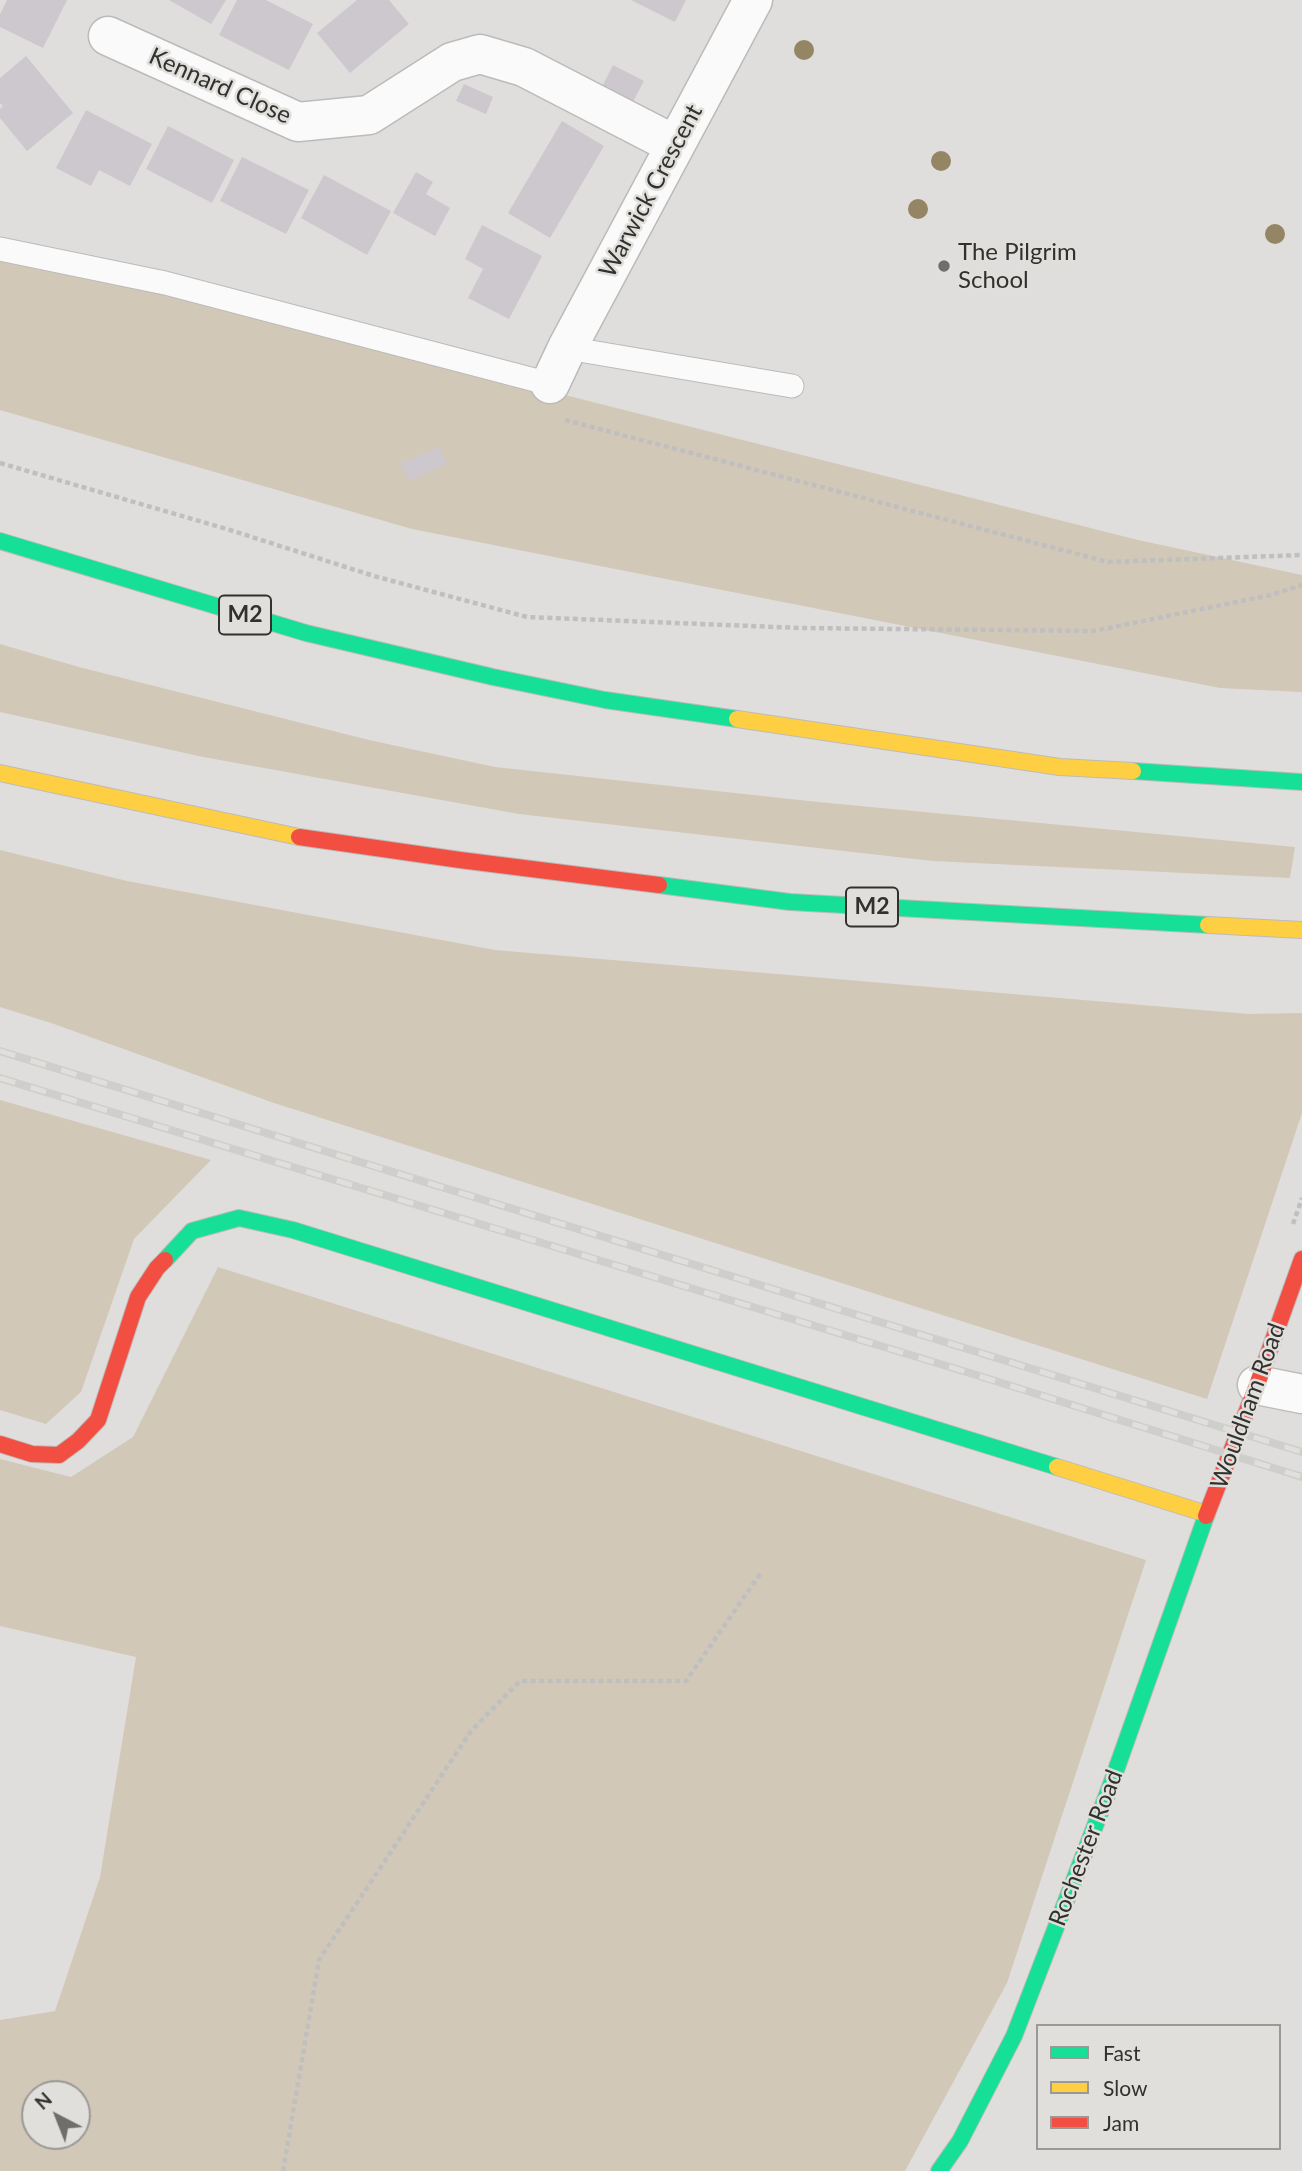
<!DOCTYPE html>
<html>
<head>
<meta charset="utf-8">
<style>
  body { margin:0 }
  #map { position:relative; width:1302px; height:2171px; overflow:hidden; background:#e0dedc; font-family:Lato,sans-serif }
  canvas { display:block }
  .legend { position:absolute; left:1036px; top:2024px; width:245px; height:126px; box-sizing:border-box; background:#e1dfdb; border:2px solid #9b9996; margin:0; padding:9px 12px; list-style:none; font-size:21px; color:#31312f }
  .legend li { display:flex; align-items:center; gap:14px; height:35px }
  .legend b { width:35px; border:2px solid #9b9996 }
  .north { position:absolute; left:21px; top:2080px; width:70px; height:70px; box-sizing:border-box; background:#e1dfdb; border:2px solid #9b9996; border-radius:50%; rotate:318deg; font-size:19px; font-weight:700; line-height:28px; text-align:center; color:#31312f }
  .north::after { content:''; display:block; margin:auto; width:24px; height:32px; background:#6e6e6c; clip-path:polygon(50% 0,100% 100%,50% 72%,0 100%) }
</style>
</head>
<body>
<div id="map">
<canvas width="1302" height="2171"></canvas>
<ul class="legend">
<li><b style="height:9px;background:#16e098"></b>Fast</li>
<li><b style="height:9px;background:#ffcf43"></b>Slow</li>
<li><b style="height:9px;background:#f24e42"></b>Jam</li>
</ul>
<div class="north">N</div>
</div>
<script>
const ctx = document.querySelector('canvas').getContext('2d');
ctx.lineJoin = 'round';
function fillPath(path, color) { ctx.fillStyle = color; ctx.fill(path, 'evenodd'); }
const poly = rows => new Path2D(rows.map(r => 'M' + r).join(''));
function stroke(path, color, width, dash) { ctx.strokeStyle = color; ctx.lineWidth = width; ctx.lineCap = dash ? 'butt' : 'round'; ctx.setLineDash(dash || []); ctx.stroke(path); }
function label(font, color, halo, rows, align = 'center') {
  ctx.font = font + ' Lato,sans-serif'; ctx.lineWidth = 5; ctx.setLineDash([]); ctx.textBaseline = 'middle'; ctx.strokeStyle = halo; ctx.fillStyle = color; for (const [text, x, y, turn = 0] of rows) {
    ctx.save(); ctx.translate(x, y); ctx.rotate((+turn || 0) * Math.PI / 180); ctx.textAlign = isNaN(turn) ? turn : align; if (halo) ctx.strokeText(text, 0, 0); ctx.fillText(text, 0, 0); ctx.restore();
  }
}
fillPath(poly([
  [0,252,1138,540,1302,575,1302,692,1220,688,412,529,0,410],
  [0,644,79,667,369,740,495,767,818,802,1295,847,1290,878,932,861,519,814,203,757,0,712],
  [0,850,127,881,495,950,1248,1014,1302,1013,1302,1113,1207,1399,274,1103,54,1024,0,1007],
  [0,1100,211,1160,134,1239,81,1392,46,1424,0,1410],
  [218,1267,1146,1560,1007,1983,905,2171,0,2171,0,2020,55,2011,100,1877,136,1657,0,1626,0,1459,71,1477,133,1437],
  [35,2094,77,2094,77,2136,35,2136]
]), '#d1c8b8');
fillPath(poly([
  [7,0,67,0,43,48,0,27,0,14],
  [169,0,226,0,211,24],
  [237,0,266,0,313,24,289,70,219,35],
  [357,0,389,0,409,24,350,73,317,33],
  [631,0,686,0,675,22],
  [26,56,73,113,27,151,0,118,0,109,3,106,0,103,0,78],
  [613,65,644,81,629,109,599,93],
  [464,84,493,97,486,114,456,101],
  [86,110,152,144,130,186,99,170,91,186,56,168],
  [562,121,604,146,550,238,508,213],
  [168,126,234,160,212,203,146,169],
  [242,157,309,190,286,234,220,201],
  [416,172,433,182,426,194,450,208,435,236,393,213],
  [324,175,391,211,367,255,301,218],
  [482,225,542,256,509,319,468,298,483,269,465,259],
  [439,447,447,464,409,481,401,463]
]), '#cdc7ce');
const lane = poly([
  [0,249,165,283,550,384],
  [567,348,792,386]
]);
const street = poly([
  [108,36,298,122,369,115,452,62,480,54,524,67,675,145],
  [550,384,567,348,753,0],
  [1257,1385,1302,1394]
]);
const fast = poly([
  [0,541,306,633,493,677,605,700,737,719],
  [1133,771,1302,782],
  [659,885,790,902,1208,925],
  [165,1260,192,1231,239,1218,293,1230,1057,1467],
  [939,2171,960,2141,1014,2036,1110,1787,1206,1516]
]);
const slow = poly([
  [737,719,1060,767,1133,771],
  [0,773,299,837],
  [1208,925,1302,930],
  [1057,1467,1207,1514]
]);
const jam = poly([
  [299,837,460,860,659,885],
  [0,1444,32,1454,59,1455,78,1441,98,1420,138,1297,157,1268,165,1260],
  [1206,1516,1257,1385,1302,1259]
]);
stroke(lane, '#bcbbb9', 25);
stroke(street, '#bcbbb9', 41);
stroke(fast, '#bcbbb9', 18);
stroke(slow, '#bcbbb9', 18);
stroke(jam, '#bcbbb9', 18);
stroke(poly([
  [565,420,1108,562,1302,555],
  [0,463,230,530,374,576,527,617,801,628,1094,631,1271,595,1302,585],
  [1293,1224,1302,1198],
  [283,2171,319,1960,471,1731,520,1681,686,1681,760,1574]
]), '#bfbfbf', 4.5, [5, 3.5]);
stroke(lane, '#fafafa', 23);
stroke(street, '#fafafa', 38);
stroke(fast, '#16e098', 16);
stroke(slow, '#ffcf43', 16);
stroke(jam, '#f24e42', 16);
const rail = poly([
  [0,1051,1302,1452],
  [0,1078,973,1374,1302,1477]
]);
stroke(rail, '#cececd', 8);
stroke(rail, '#e1dfdb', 5, [16]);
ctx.fillStyle = '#948564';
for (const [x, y] of [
  [804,50],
  [941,161],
  [918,209],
  [1275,234]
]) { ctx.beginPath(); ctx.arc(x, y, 10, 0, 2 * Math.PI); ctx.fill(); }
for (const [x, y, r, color] of [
  [944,266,7,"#6e6e6c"]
]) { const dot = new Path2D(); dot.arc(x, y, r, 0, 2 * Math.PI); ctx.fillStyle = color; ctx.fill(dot); stroke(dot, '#e1dfdb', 2.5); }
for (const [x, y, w] of [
  [245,615,52],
  [872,907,52]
]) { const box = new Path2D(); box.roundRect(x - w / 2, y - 19.5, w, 39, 5); ctx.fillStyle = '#e1dfdb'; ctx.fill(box); stroke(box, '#31312f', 2); }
label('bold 23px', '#31312f', null, [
  ["M2",245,615],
  ["M2",872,907]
]);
label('24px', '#31312f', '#e1dfdb', [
  ["Kennard Close",220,86,24],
  ["Warwick Crescent",651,191,-62],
  ["Wouldham Road",1248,1406,-70],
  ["Rochester Road",1086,1848,-69]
]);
label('24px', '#31312f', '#e1dfdb', [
  ["The Pilgrim",958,252],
  ["School",958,280]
], 'left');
</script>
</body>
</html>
